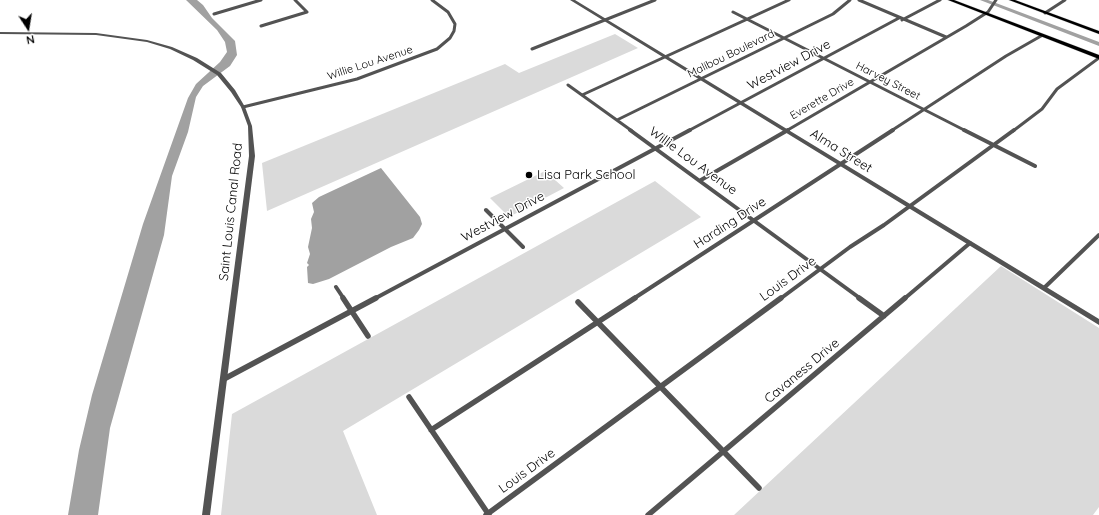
<!DOCTYPE html>
<html>
<head>
<meta charset="utf-8">
<style>
  body { margin:0 }
  #map { position:relative; width:1099px; height:515px; overflow:hidden; background:#fff; font-family:Quicksand,sans-serif }
  canvas { display:block }
  .north { position:absolute; left:8px; top:8px; width:40px; height:40px; -webkit-text-stroke:3px #fff; paint-order:stroke; rotate:168deg; font-size:11px; font-weight:700; line-height:16px; text-align:center; color:#000 }
  .north::after { content:''; display:block; margin:auto; width:14px; height:18px; background:#000; clip-path:polygon(50% 0,100% 100%,50% 72%,0 100%) }
</style>
</head>
<body>
<div id="map">
<canvas width="1099" height="515"></canvas>
<div class="north">N</div>
</div>
<script>
const ctx = document.querySelector('canvas').getContext('2d');
ctx.lineJoin = 'round';
function fillPath(path, color) { ctx.fillStyle = color; ctx.fill(path, 'evenodd'); }
const poly = rows => new Path2D(rows.map(r => 'M' + r).join(''));
function stroke(path, color, width, dash) { ctx.strokeStyle = color; ctx.lineWidth = width; ctx.lineCap = dash ? 'butt' : 'round'; ctx.setLineDash(dash || []); ctx.stroke(path); }
function label(font, color, halo, rows, align = 'center') {
  ctx.font = font + ' Quicksand,sans-serif'; ctx.lineWidth = 3; ctx.setLineDash([]); ctx.textBaseline = 'middle'; ctx.strokeStyle = halo; ctx.fillStyle = color; for (const [text, x, y, turn = 0] of rows) {
    ctx.save(); ctx.translate(x, y); ctx.rotate((+turn || 0) * Math.PI / 180); ctx.textAlign = isNaN(turn) ? turn : align; if (halo) ctx.strokeText(text, 0, 0); ctx.fillText(text, 0, 0); ctx.restore();
  }
}
fillPath(poly([
  [615,34,638,48,267,211,262,163,505,64,519,73],
  [545,171,564,188,509,217,490,198],
  [655,181,701,217,343,431,377,515,221,515,232,414],
  [1001,266,1099,328,1099,507,1093,515,734,515]
]), '#dadada');
fillPath(poly([
  [186,0,197,0,203,5,212,18,235,41,237,55,230,66,203,86,196,97,188,132,172,176,164,235,110,428,98,515,68,515,79,450,92,395,143,224,188,98,196,84,220,62,227,52,225,42,217,30],
  [980,0,988,0,1099,42,1099,46],
  [381,168,420,217,422,224,419,230,413,238,391,247,329,279,313,284,308,283,307,267,309,265,307,263,310,254,308,247,312,228,311,219,314,212,312,203,319,197]
]), '#a1a1a1');
const primary = poly([
  [948,0,954,0,1099,55,1099,59,948,0],
  [1009,0,1015,0,1099,31,1099,34,1009,0]
]);
stroke(primary, '#dbdbdb', 1);
stroke(poly([
  [859,0,946,37],
  [733,12,966,131],
  [1045,13,1065,0],
  [214,14,261,0],
  [902,20,940,0],
  [261,26,307,12,295,0],
  [532,49,655,0],
  [568,85,632,131],
  [582,95,789,0],
  [243,107,357,79,437,49,450,38,454,31,455,24,448,12,432,0],
  [617,120,833,14,850,0],
  [688,131,899,18],
  [786,131,966,26,988,12,996,0],
  [891,131,1006,56,1041,36],
  [1013,131,1042,109,1057,89,1099,58]
]), '#535353', 3);
stroke(poly([
  [630,130,861,299],
  [964,130,1035,166],
  [701,180,788,130],
  [486,210,523,247],
  [336,287,344,299],
  [1044,288,1099,235],
  [374,299,690,130],
  [633,299,893,130],
  [780,299,850,247,884,225,1014,130],
  [904,299,970,243]
]), '#535353', 4);
stroke(poly([
  [343,298,368,336],
  [859,298,884,316],
  [578,302,759,488],
  [224,379,376,298],
  [409,397,489,515],
  [431,430,635,298],
  [486,515,781,298],
  [648,515,905,298]
]), '#535353', 5.5);
fillPath(poly([
  [570,0,575,0,1099,319,1099,325,570,0],
  [0,32,96,33,147,40,172,47,197,58,221,73,235,90,245,107,252,126,255,156,210,515,202,515,249,156,248,126,241,107,231,92,217,75,193,60,170,49,147,42,96,35,0,34,0,32]
]), '#535353');
fillPath(primary, '#000');
for (const [x, y, r, color] of [
  [529,175,4,"#000"]
]) { const dot = new Path2D(); dot.arc(x, y, r, 0, 2 * Math.PI); ctx.fillStyle = color; ctx.fill(dot); stroke(dot, '#fff', 1.5); }
label('11px', '#000', '#fff', [
  ["Malibou Boulevard",731,54,-26],
  ["Willie Lou Avenue",370,63,-18],
  ["Harvey Street",888,81,27],
  ["Everette Drive",822,99,-30]
]);
label('13px', '#000', '#fff', [
  ["Westview Drive",789,65,-28],
  ["Alma Street",841,151,32],
  ["Willie Lou Avenue",693,161,36],
  ["Saint Louis Canal Road",231,212,-84],
  ["Westview Drive",503,217,-28],
  ["Harding Drive",730,223,-33],
  ["Louis Drive",788,279,-36],
  ["Cavaness Drive",802,371,-40],
  ["Louis Drive",527,471,-36]
]);
label('13px', '#000', '#fff', [
  ["Lisa Park School",537,175]
], 'left');
</script>
</body>
</html>
